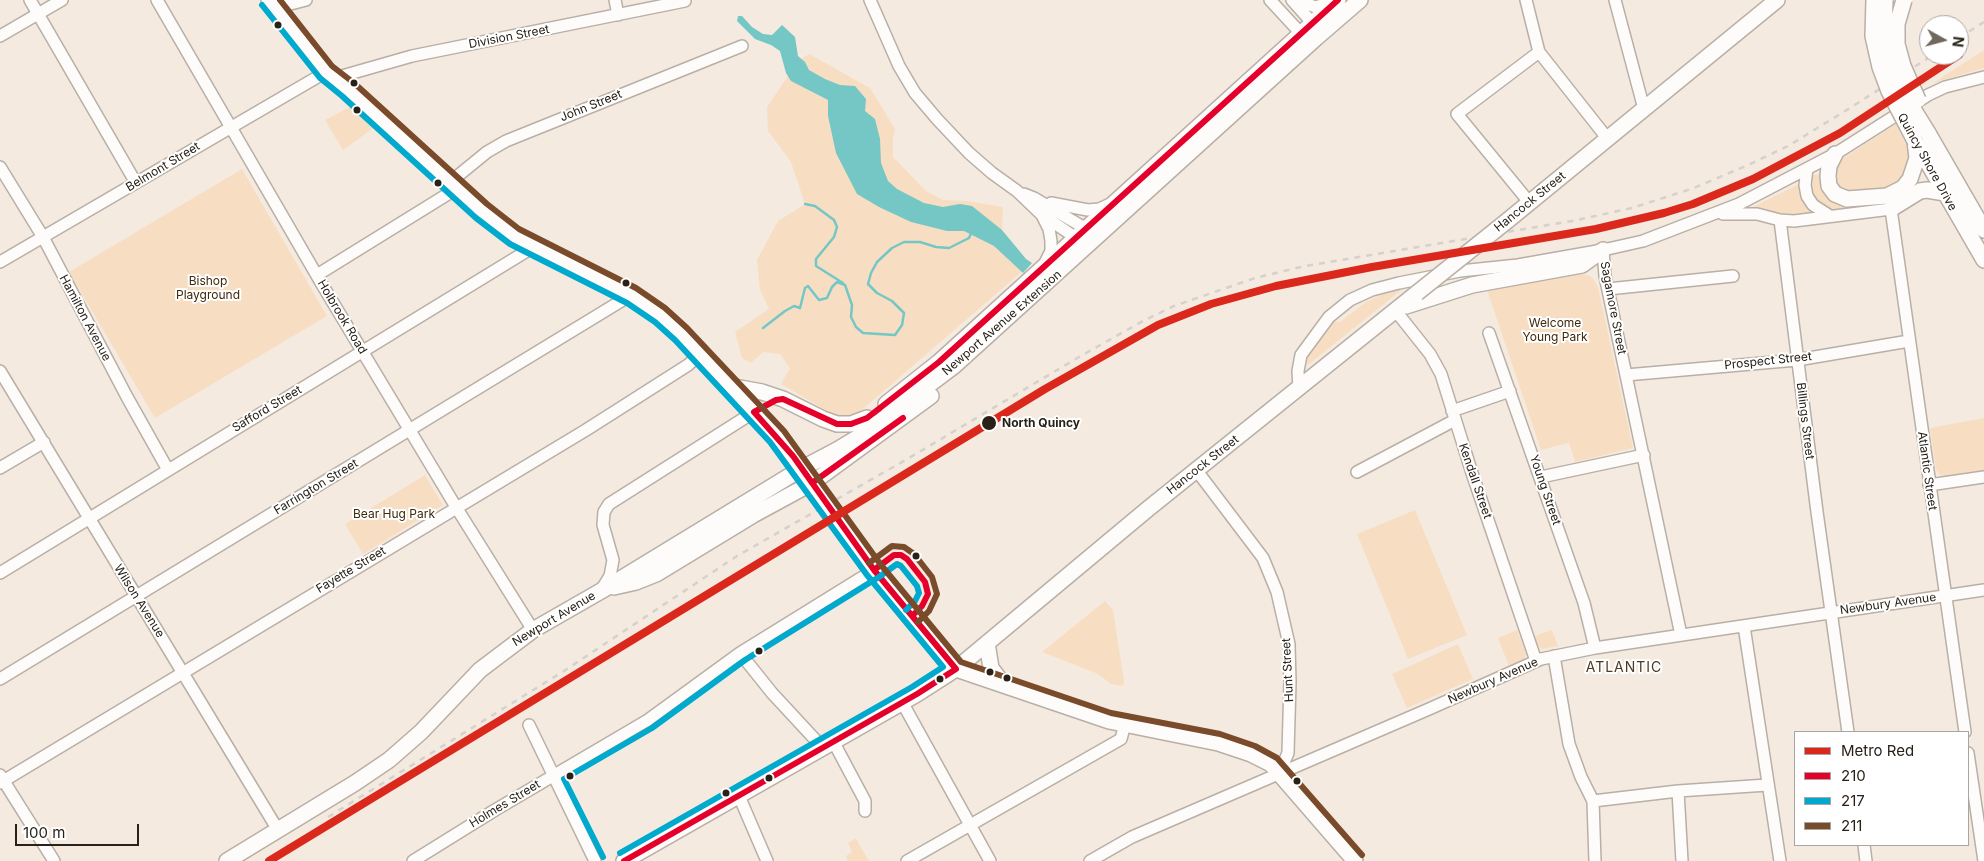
<!DOCTYPE html>
<html>
<head>
<meta charset="utf-8">
<style>
  body { margin:0 }
  #map { position:relative; width:1984px; height:861px; overflow:hidden; background:#f5eadf; font-family:Inter,sans-serif }
  canvas { display:block }
  .legend { position:absolute; left:1794px; top:731px; width:175px; height:115px; box-sizing:border-box; background:#fff; border:1px solid #a9a6a2; margin:0; padding:6px 9px; list-style:none; font-size:15px; color:#292117 }
  .legend li { display:flex; align-items:center; gap:10px; height:25px }
  .legend b { width:25px; border:1px solid #a9a6a2 }
  .north { position:absolute; left:1919px; top:15px; width:50px; height:50px; box-sizing:border-box; background:#fff; border:1px solid #a9a6a2; border-radius:50%; rotate:97deg; font-size:14px; font-weight:700; line-height:20px; text-align:center; color:#292117 }
  .north::after { content:''; display:block; margin:auto; width:18px; height:22px; background:#70675d; clip-path:polygon(50% 0,100% 100%,50% 72%,0 100%) }
  .scale { position:absolute; left:15px; top:824px; width:124px; height:22px; box-sizing:border-box; border:2px solid #292117; border-top:0; padding-left:6px; font-size:15px; line-height:18px; white-space:nowrap; color:#292117; -webkit-text-stroke:4px #fff; paint-order:stroke }
</style>
</head>
<body>
<div id="map">
<canvas width="1984" height="861"></canvas>
<ul class="legend">
<li><b style="height:6px;background:#da291c"></b>Metro Red</li>
<li><b style="height:6px;background:#e4002b"></b>210</li>
<li><b style="height:6px;background:#00a9ce"></b>217</li>
<li><b style="height:6px;background:#7a4b2a"></b>211</li>
</ul>
<div class="north">N</div>
<div class="scale">100 m</div>
</div>
<script>
const ctx = document.querySelector('canvas').getContext('2d');
ctx.lineJoin = 'round';
function fillPath(path, color) { ctx.fillStyle = color; ctx.fill(path, 'evenodd'); }
const poly = rows => new Path2D(rows.map(r => 'M' + r).join(''));
function stroke(path, color, width, dash) { ctx.strokeStyle = color; ctx.lineWidth = width; ctx.lineCap = dash ? 'butt' : 'round'; ctx.setLineDash(dash || []); ctx.stroke(path); }
function label(font, color, halo, rows, align = 'center') {
  ctx.font = font + ' Inter,sans-serif'; ctx.lineWidth = 4; ctx.setLineDash([]); ctx.textBaseline = 'middle'; ctx.strokeStyle = halo; ctx.fillStyle = color; for (const [text, x, y, turn = 0] of rows) {
    ctx.save(); ctx.translate(x, y); ctx.rotate((+turn || 0) * Math.PI / 180); ctx.textAlign = isNaN(turn) ? turn : align; if (halo) ctx.strokeText(text, 0, 0); ctx.fillText(text, 0, 0); ctx.restore();
  }
}
fillPath(poly([
  [1984,50,1984,68,1933,83],
  [809,54,870,88,895,129,893,138,893,157,926,191,943,200,967,201,1003,207,1002,230,1026,259,1032,263,857,414,836,416,781,384,790,368,780,354,763,352,751,363,742,358,735,332,769,309,760,290,757,260,778,221,805,204,791,162,768,131,767,107,798,61],
  [352,106,375,127,343,150,325,120],
  [1896,124,1910,153,1908,171,1895,188,1847,194,1834,183,1836,163],
  [242,169,327,316,155,418,69,272],
  [1817,174,1823,178,1825,189,1884,200,1884,204,1837,211,1831,211,1818,205,1810,192,1810,177],
  [1801,183,1815,214,1795,214,1747,210],
  [1578,273,1590,276,1594,280,1598,287,1633,448,1575,462,1569,443,1541,450,1487,290],
  [1404,288,1308,365,1306,361,1310,352,1330,321,1340,322,1366,302,1381,295],
  [1984,418,1984,470,1944,476,1940,475,1936,470,1930,428],
  [425,475,443,505,363,554,345,524],
  [1415,510,1467,635,1408,659,1357,534],
  [1105,601,1113,610,1124,681,1123,686,1111,684,1098,674,1042,652],
  [1517,630,1526,654,1525,659,1509,666,1498,638],
  [1552,630,1558,646,1542,649,1537,645,1535,636],
  [1458,644,1473,679,1407,708,1392,674],
  [856,838,859,844,869,861,848,861,846,856,852,852,848,843]
]), '#f7dec3');
fillPath(poly([
  [738,16,742,16,752,27,763,34,772,35,782,25,795,37,798,56,805,62,809,70,825,79,840,85,855,86,866,99,865,111,875,119,880,139,881,163,888,181,897,189,924,203,943,207,960,204,972,206,1002,230,1026,259,1032,263,1023,273,994,246,964,231,947,231,911,222,879,207,857,194,836,153,828,116,828,100,791,81,786,73,780,51,771,45,755,39,737,21]
]), '#74c7c5');
stroke(poly([
  [805,204,815,206,834,220,837,227,834,237,816,259,816,266,843,283],
  [763,328,785,311,794,306,800,308,805,288,808,286,819,300,827,298,832,287,837,282,845,285,852,305,851,317,856,327,863,333,895,335,902,325,904,313,892,301,877,293,868,284,871,273,877,262,892,248,904,242,920,242,936,247,949,248,969,238,972,231]
]), '#74c7c5', 2.5);
const minor = poly([
  [30,0,136,183],
  [157,0,323,286,456,507,533,630],
  [615,0,618,15],
  [870,0,899,66,915,93,937,119,969,153,992,173,1017,191,1041,214,1082,242],
  [1270,0,1306,39],
  [1292,0,1317,28],
  [1298,0,1315,7,1333,2],
  [1526,0,1539,52,1607,138],
  [1615,0,1644,109],
  [275,8,306,0],
  [0,36,62,0],
  [335,78,412,56,685,1],
  [0,167,43,237,127,397,168,470],
  [1807,169,1805,185,1807,196,1813,205,1830,216],
  [449,183,487,152,506,141,742,46],
  [1024,194,1034,198,1093,233],
  [1529,202,1457,114,1539,52],
  [1051,203,1088,210,1099,209,1110,204],
  [1723,214,1757,214,1780,220,1794,221,1891,209,1965,732],
  [1042,215,1049,229,1051,241,1051,251,1045,263],
  [1780,220,1817,512,1848,732],
  [1603,250,1605,276,1681,635],
  [0,262,326,72],
  [317,275,456,189],
  [1608,289,1733,276],
  [1395,310,1430,354,1441,374,1472,473,1536,661],
  [1489,333,1584,603,1595,648],
  [0,371,278,830],
  [1626,375,1797,360,1909,341],
  [1299,388,1298,371,1301,355,1329,317,1350,300,1372,290,1399,283,1460,271,1518,265,1603,250,1643,241,1739,204,1835,154,1928,95,1945,87,1984,77],
  [1452,411,1510,391],
  [0,468,44,442],
  [1197,471,1263,558,1277,592,1289,644,1290,682,1288,753,1279,774],
  [1357,472,1455,420],
  [1541,477,1644,455],
  [1929,485,1984,477],
  [0,573,535,246],
  [602,589,610,576,613,560,603,525,604,512,609,504,754,412],
  [1744,626,1780,861],
  [740,653,772,693,822,747],
  [1554,656,1569,744,1581,777,1593,801,1595,861],
  [0,679,631,295],
  [902,702,990,861],
  [529,725,595,861],
  [833,741,865,801,865,811],
  [1968,753,1984,861],
  [0,775,54,861],
  [0,783,586,430,688,365,700,354],
  [1678,791,1682,861],
  [739,796,767,861],
  [1593,801,1678,791,1767,785],
  [1864,845,1866,861],
  [413,861,495,810,648,720,740,653,874,570],
  [907,861,1121,739,1125,724],
  [1090,861,1132,837,1429,709,1541,659,1595,648,1984,590]
]);
const major = poly([
  [269,0,288,26,326,72,348,89,481,211,514,236,631,295,660,315,681,334,763,421,793,456],
  [1928,133,1984,230],
  [1917,144,1984,260],
  [1835,154,1829,166,1828,176,1829,186,1835,194,1847,199,1887,196,1903,188,1910,179,1917,158,1915,141],
  [1891,209,1920,191,1927,190,1945,193],
  [1507,221,1777,0],
  [1406,306,1472,285,1582,265,1603,250],
  [729,386,762,392,783,399,823,419,837,424,851,424,867,418],
  [886,404,939,362,1338,0],
  [845,530,902,606,956,669],
  [614,587,636,582,656,574,753,515,812,483,931,396],
  [987,643,991,668,1004,685],
  [956,669,1109,721,1218,743,1251,754,1271,764,1355,861],
  [227,861,355,783,389,760,421,732,480,670,533,630,601,591,801,469,837,450,862,435,954,366,1316,38,1360,0],
  [624,861,917,694,956,669,1149,508,1417,293]
]);
stroke(minor, '#b8afa6', 14);
stroke(major, '#b8afa6', 18);
stroke(minor, '#fefcfa', 11);
stroke(major, '#fefcfa', 15);
stroke(poly([
  [1959,38,1984,22],
  [328,817,564,671,737,556,909,458,1079,357,1143,321,1174,306,1255,278,1305,266,1572,221,1632,208,1694,188,1748,165,1788,146,1850,108,1933,55]
]), '#d4d1ce', 2.5, [6, 6]);
const majorBridge = poly([
  [1874,0,1873,36,1880,67,1889,91,1915,141],
  [1885,0,1884,35,1890,63,1902,91,1928,133],
  [1904,0,1897,24,1897,44,1903,66,1918,100],
  [1417,293,1507,221],
  [793,456,845,530]
]);
stroke(majorBridge, '#b8afa6', 18, []);
stroke(majorBridge, '#fefcfa', 15);
stroke(poly([
  [812,483,903,418],
  [874,570,894,555,901,555,907,559,925,582,928,594,922,606,912,616],
  [624,861,917,694,956,669,874,570,793,456,754,412,776,400,783,399,837,424,851,424,867,418,939,362,1338,0]
]), '#e4002b', 6);
stroke(poly([
  [262,5,320,78,342,96,476,218,510,244,627,303,655,322,675,340,770,442,867,575,943,667,912,687,620,853],
  [603,857,564,779,652,728,745,660,879,577,897,564,901,566,917,586,919,593,915,601,906,610]
]), '#00a9ce', 6);
stroke(poly([
  [280,0,332,66,354,83,487,204,519,229,636,288,665,308,687,328,784,431,881,565,961,662,1111,713,1220,734,1255,746,1277,758,1362,855],
  [869,563,892,546,904,547,914,554,932,577,937,594,929,611,918,622]
]), '#7a4b2a', 6);
stroke(poly([
  [269,861,1045,389,1158,325,1211,304,1276,286,1372,267,1596,229,1664,213,1693,204,1753,179,1840,133,1959,55]
]), '#da291c', 8);
for (const [x, y, r, color] of [
  [278,25,4.5,"#292117"],
  [354,83,4.5,"#292117"],
  [357,110,4.5,"#292117"],
  [438,183,4.5,"#292117"],
  [626,283,4.5,"#292117"],
  [989,423,8,"#292117"],
  [916,556,4.5,"#292117"],
  [759,651,4.5,"#292117"],
  [990,672,4.5,"#292117"],
  [1007,678,4.5,"#292117"],
  [940,679,4.5,"#292117"],
  [570,776,4.5,"#292117"],
  [769,778,4.5,"#292117"],
  [1297,781,4.5,"#292117"],
  [726,793,4.5,"#292117"]
]) { const dot = new Path2D(); dot.arc(x, y, r, 0, 2 * Math.PI); ctx.fillStyle = color; ctx.fill(dot); stroke(dot, '#fff', 2); }
label('12px', '#292117', '#fff', [
  ["Division Street",509,37,-11],
  ["John Street",591,106,-22],
  ["Quincy Shore Drive",1927,162,61],
  ["Belmont Street",163,167,-31],
  ["Hancock Street",1530,202,-39],
  ["Sagamore Street",1613,308,79],
  ["Holbrook Road",342,317,59],
  ["Hamilton Avenue",85,318,62],
  ["Newport Avenue Extension",1002,323,-41],
  ["Prospect Street",1768,361,-6],
  ["Safford Street",267,409,-31],
  ["Billings Street",1805,421,83],
  ["Hancock Street",1203,465,-38],
  ["Atlantic Street",1927,471,82],
  ["Kendall Street",1475,481,71],
  ["Farrington Street",316,487,-31],
  ["Young Street",1545,490,71],
  ["Fayette Street",351,570,-31],
  ["Wilson Avenue",139,601,58],
  ["Newbury Avenue",1888,604,-8],
  ["Newport Avenue",554,619,-31],
  ["Hunt Street",1288,670,-93],
  ["Newbury Avenue",1493,681,-24],
  ["Holmes Street",505,804,-31]
]);
label('12px', '#3e280a', '#fff', [
  ["Bishop",208,281],
  ["Playground",208,295],
  ["Welcome",1555,323],
  ["Young Park",1555,337],
  ["Bear Hug Park",394,514]
]);
label('bold 12px', '#292117', '#fff', [
  ["North Quincy",1002,423]
], 'left');
ctx.letterSpacing = '1px';
label('14px', '#4d3a25', '#fff', [
  ["ATLANTIC",1624,668]
]);
ctx.letterSpacing = '0px';
</script>
</body>
</html>
